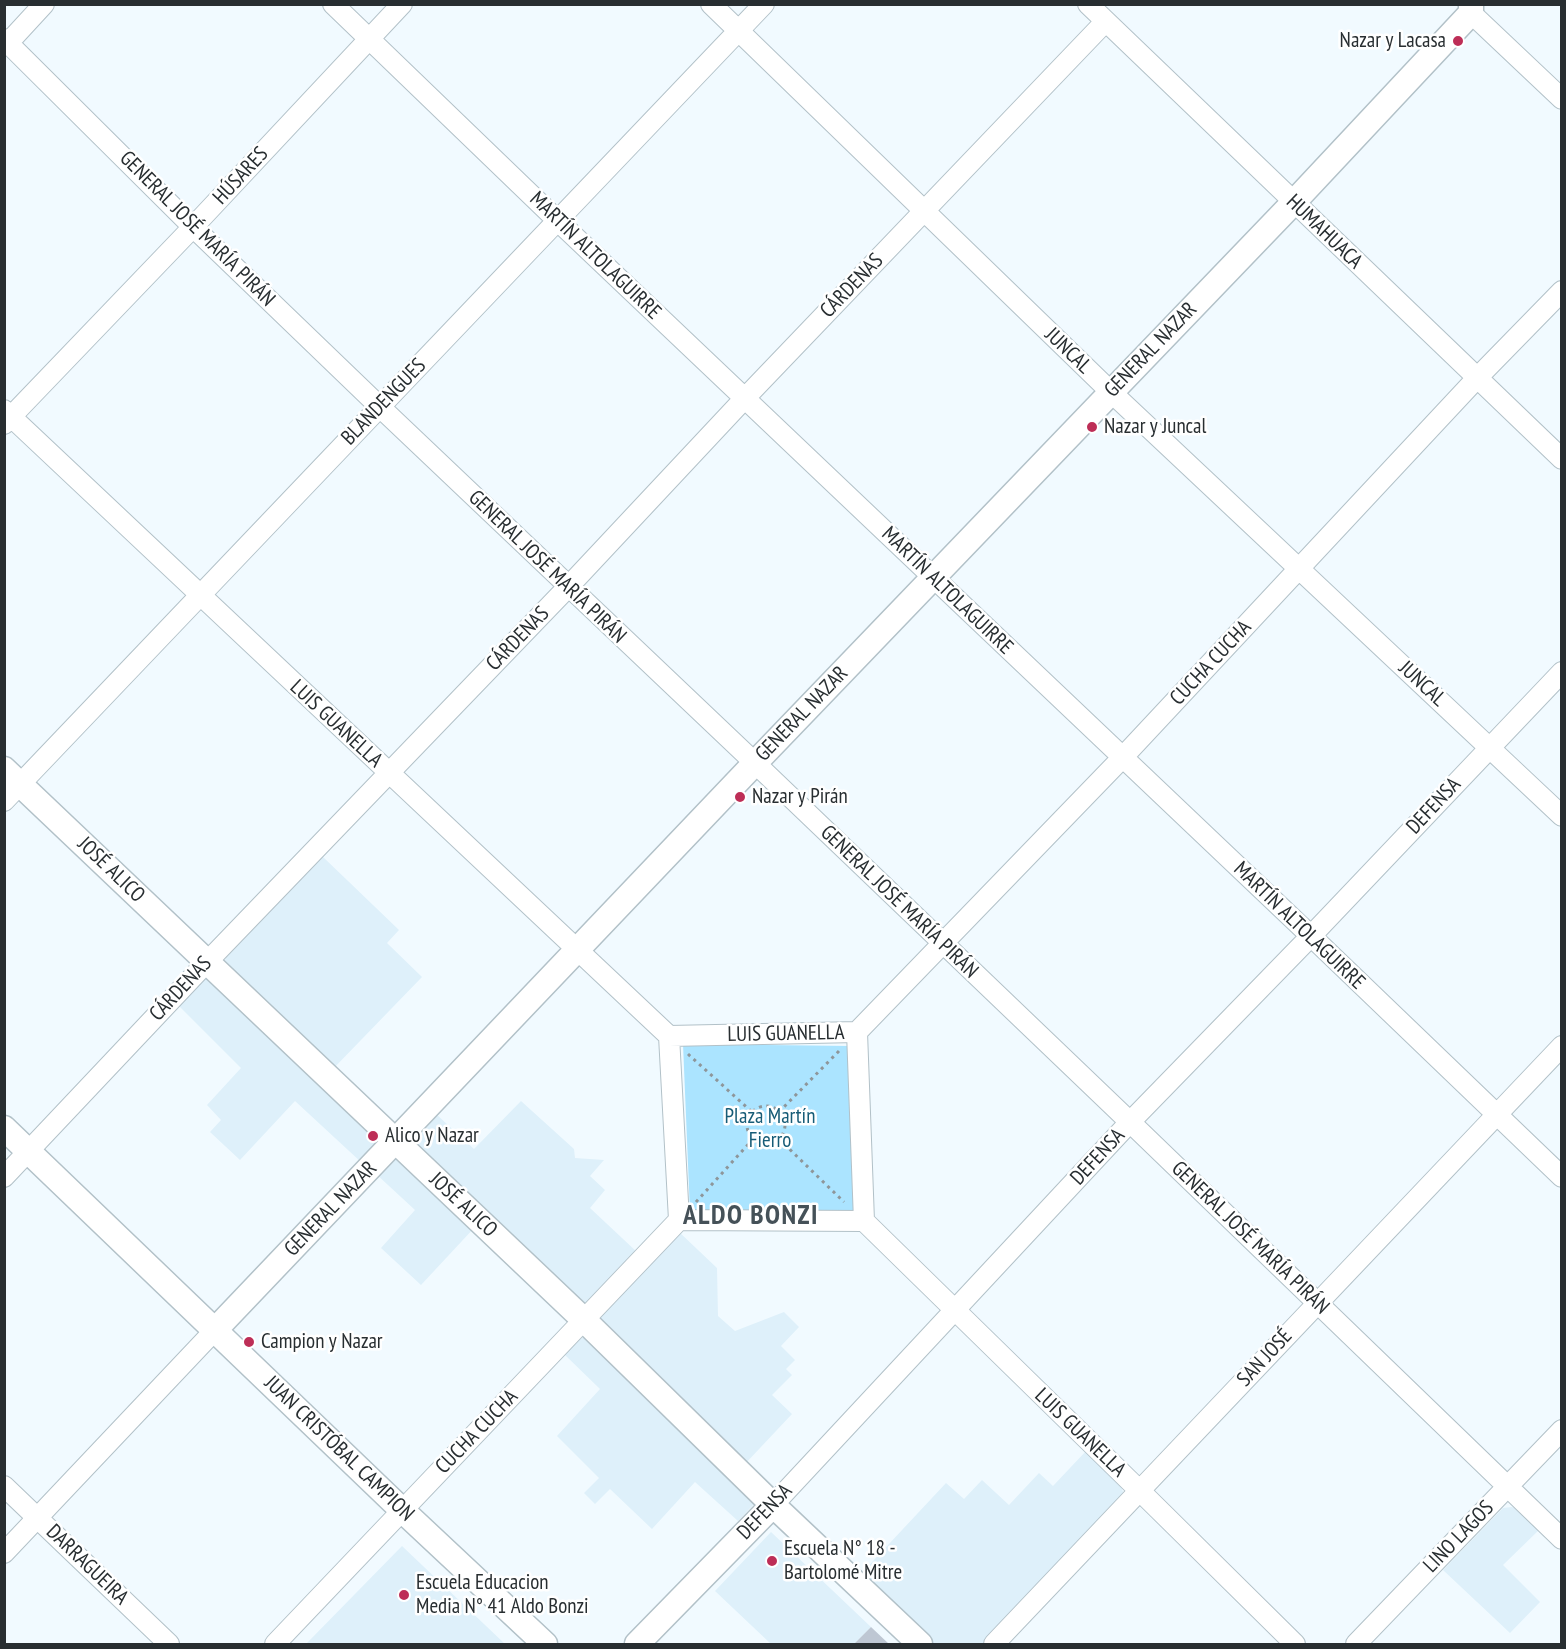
<!DOCTYPE html>
<html>
<head>
<meta charset="utf-8">
<style>
  body { margin:0 }
  #map { position:relative; width:1566px; height:1649px; overflow:hidden; background:#f1faff; font-family:"PT Sans Narrow",sans-serif }
  canvas { display:block }
  .frame { position:absolute; inset:0; border:6px solid #282e31; pointer-events:none }
</style>
</head>
<body>
<div id="map">
<canvas width="1566" height="1649"></canvas>
<div class="frame"></div>
</div>
<script>
const ctx = document.querySelector('canvas').getContext('2d');
ctx.lineJoin = 'round';
function fillPath(path, color) { ctx.fillStyle = color; ctx.fill(path, 'evenodd'); }
const poly = rows => new Path2D(rows.map(r => 'M' + r).join(''));
function stroke(path, color, width, dash) { ctx.strokeStyle = color; ctx.lineWidth = width; ctx.lineCap = dash ? 'butt' : 'round'; ctx.setLineDash(dash || []); ctx.stroke(path); }
function label(font, color, halo, rows, align = 'center') {
  ctx.font = font + ' "PT Sans Narrow",sans-serif'; ctx.lineWidth = 5; ctx.setLineDash([]); ctx.textBaseline = 'middle'; ctx.strokeStyle = halo; ctx.fillStyle = color; for (const [text, x, y, turn = 0] of rows) {
    ctx.save(); ctx.translate(x, y); ctx.rotate((+turn || 0) * Math.PI / 180); ctx.textAlign = isNaN(turn) ? turn : align; if (halo) ctx.strokeText(text, 0, 0); ctx.fillText(text, 0, 0); ctx.restore();
  }
}
fillPath(poly([
  [322,856,399,930,387,943,422,977,331,1071,227,967,225,960,228,953],
  [207,977,377,1137,377,1143,362,1163,295,1101,240,1160,210,1132,221,1120,207,1105,241,1068,178,1005,201,980],
  [521,1101,574,1149,575,1158,604,1160,590,1176,605,1190,590,1208,638,1253,590,1302,581,1304,411,1143,413,1137,435,1113,474,1149],
  [396,1157,475,1227,421,1285,381,1248,415,1210,375,1173],
  [678,1231,717,1268,718,1316,735,1331,784,1312,799,1327,781,1346,795,1360,786,1369,792,1375,772,1395,792,1414,744,1465,599,1320,601,1313],
  [582,1338,588,1338,755,1499,753,1505,738,1521,695,1482,652,1529,610,1489,595,1504,584,1493,599,1478,557,1436,600,1389,565,1355,577,1341],
  [1086,1451,1120,1483,1123,1492,1121,1498,983,1644,931,1644,859,1576,946,1483,964,1499,982,1480,1009,1505,1039,1473,1053,1486],
  [1512,1507,1519,1511,1539,1530,1503,1565,1540,1602,1510,1633,1443,1570,1503,1508],
  [771,1532,871,1627,854,1644,771,1644,715,1591],
  [402,1546,505,1644,306,1644]
]), '#def0fa');
fillPath(poly([
  [683,1044,851,1046,855,1213,690,1212]
]), '#abe4ff');
fillPath(poly([
  [871,1627,889,1644,854,1644]
]), '#bec7d3');
const minor = poly([
  [333,4,557,220,1311,936,1562,1177],
  [711,4,1111,392,1562,816],
  [1088,4,1562,459],
  [1471,13,1562,99],
  [4,39,193,227,380,407,755,763,1130,1122,1562,1539],
  [9,42,44,4],
  [4,410,669,1036,679,1220],
  [4,424,193,227,402,4],
  [4,801,764,4],
  [857,1032,1122,758,1477,378,1562,291],
  [857,1032,864,1221,1140,1491,1295,1644],
  [669,1036,857,1032],
  [4,1177,207,962,568,587,745,398,1105,22],
  [679,1220,864,1221],
  [4,1486,169,1644],
  [773,1505,1130,1122,1311,936,1562,672],
  [4,1553,215,1330],
  [275,1644,679,1220],
  [994,1644,1562,1046],
  [1356,1644,1562,1430]
]);
const tertiary = poly([
  [4,769,584,1320,773,1505,920,1644],
  [4,1128,403,1511,545,1644],
  [215,1330,755,763,1294,202,1471,13,1471,4],
  [637,1644,773,1505]
]);
stroke(minor, '#b2c1c8', 22);
stroke(tertiary, '#b2c1c8', 27);
stroke(poly([
  [688,1054,752,1112],
  '747 1125a19 19 0 1 1 38 0a19 19 0 1 1-38 0Z',
  [779,1112,839,1051],
  [779,1139,844,1202],
  [696,1202,753,1139]
]), '#8e969a', 3, [3, 4.5]);
stroke(minor, '#fff', 20);
stroke(tertiary, '#fff', 24);
for (const [x, y, r, color] of [
  [1458,41,6,"#bd2e57"],
  [1092,427,6,"#bd2e57"],
  [740,797,6,"#bd2e57"],
  [373,1136,6,"#bd2e57"],
  [249,1342,6,"#bd2e57"],
  [772,1561,6,"#bd2e57"],
  [404,1595,6,"#bd2e57"]
]) { const dot = new Path2D(); dot.arc(x, y, r, 0, 2 * Math.PI); ctx.fillStyle = color; ctx.fill(dot); stroke(dot, '#fff', 2); }
label('21px', '#282e31', '#fff', [
  ["Nazar y Lacasa",1446,41,"right"],
  ["Nazar y Juncal",1104,427],
  ["Nazar y Pirán",752,797],
  ["Alico y Nazar",385,1136],
  ["Campion y Nazar",261,1342],
  ["Escuela N° 18 -",784,1549],
  ["Bartolomé Mitre",784,1573],
  ["Escuela Educacion",416,1583],
  ["Media N° 41 Aldo Bonzi",416,1607]
], 'left');
label('21px', '#282e31', '#fff', [
  ["HÚSARES",241,176,-47],
  ["GENERAL JOSÉ MARÍA PIRÁN",197,229,45],
  ["HUMAHUACA",1324,232,44],
  ["MARTÍN ALTOLAGUIRRE",595,256,44],
  ["CÁRDENAS",852,286,-46],
  ["GENERAL NAZAR",1151,350,-46],
  ["JUNCAL",1068,351,44],
  ["BLANDENGUES",384,402,-46],
  ["GENERAL JOSÉ MARÍA PIRÁN",547,567,44],
  ["MARTÍN ALTOLAGUIRRE",947,591,44],
  ["CÁRDENAS",518,639,-46],
  ["CUCHA CUCHA",1211,663,-47],
  ["JUNCAL",1422,684,43],
  ["GENERAL NAZAR",802,714,-46],
  ["LUIS GUANELLA",336,724,43],
  ["DEFENSA",1434,806,-47],
  ["JOSÉ ALICO",111,870,44],
  ["GENERAL JOSÉ MARÍA PIRÁN",899,902,44],
  ["MARTÍN ALTOLAGUIRRE",1299,926,44],
  ["CÁRDENAS",181,989,-47],
  ["LUIS GUANELLA",786,1034,-1],
  ["DEFENSA",1098,1157,-47],
  ["JOSÉ ALICO",463,1205,43],
  ["GENERAL NAZAR",331,1209,-46],
  ["GENERAL JOSÉ MARÍA PIRÁN",1250,1238,44],
  ["SAN JOSÉ",1265,1358,-47],
  ["CUCHA CUCHA",477,1432,-46],
  ["LUIS GUANELLA",1080,1433,44],
  ["JUAN CRISTÓBAL CAMPION",339,1449,44],
  ["DEFENSA",765,1512,-46],
  ["LINO LAGOS",1459,1537,-46],
  ["DARRAGUEIRA",87,1565,44]
]);
label('21px', '#175c77', '#fff', [
  ["Plaza Martín",770,1117],
  ["Fierro",770,1141]
]);
ctx.letterSpacing = '1.5px';
label('bold 27px', '#455158', '#fff', [
  ["ALDO BONZI",751,1216]
]);
ctx.letterSpacing = '0px';
</script>
</body>
</html>
